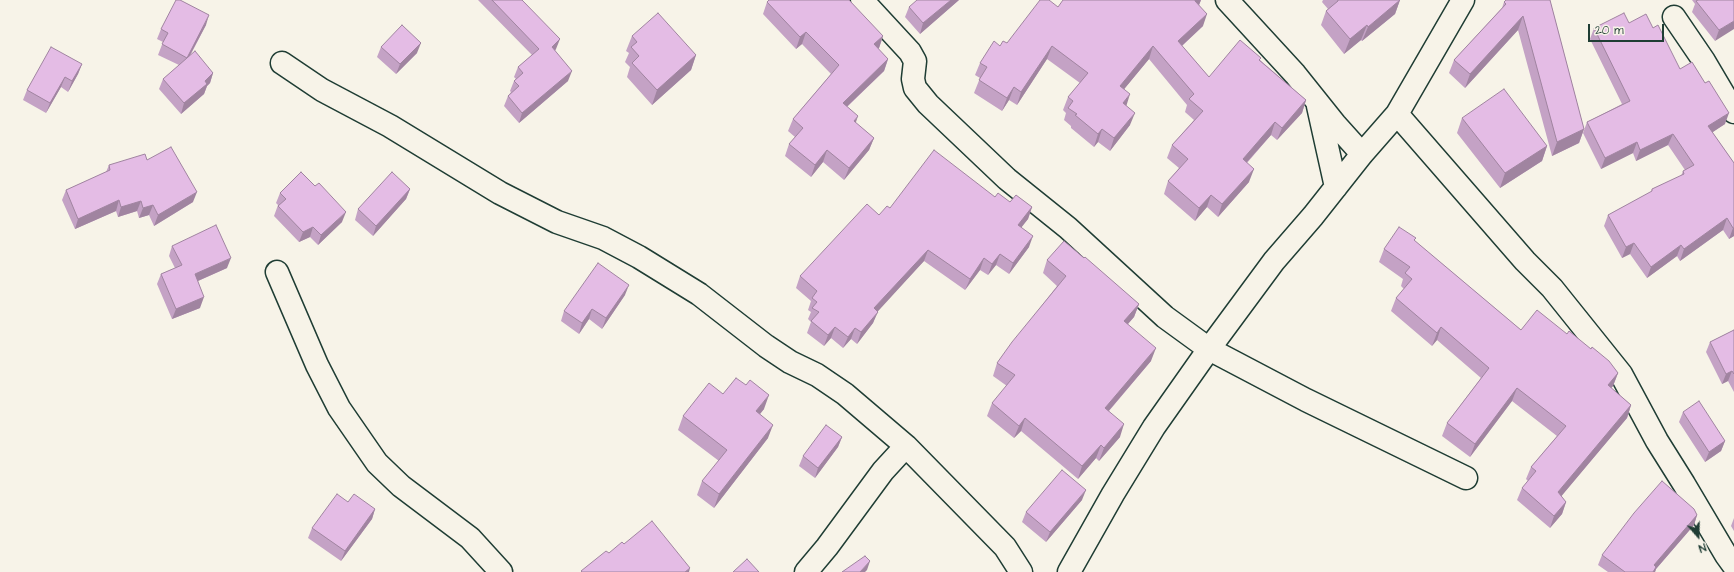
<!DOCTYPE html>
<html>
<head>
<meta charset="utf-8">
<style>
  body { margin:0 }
  #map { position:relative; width:1734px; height:572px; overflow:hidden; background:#f7f3e8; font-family:"Architects Daughter",sans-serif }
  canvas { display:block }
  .north { position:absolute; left:1678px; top:516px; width:40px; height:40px; -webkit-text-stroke:3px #f7f3e8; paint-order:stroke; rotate:160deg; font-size:11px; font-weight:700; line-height:16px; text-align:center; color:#1f3d34 }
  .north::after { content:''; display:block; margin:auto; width:14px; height:18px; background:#1f3d34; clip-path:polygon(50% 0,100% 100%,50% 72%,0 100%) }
  .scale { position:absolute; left:1588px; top:24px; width:76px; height:18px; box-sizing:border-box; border:2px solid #1f3d34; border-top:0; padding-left:5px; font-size:12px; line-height:14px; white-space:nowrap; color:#1f3d34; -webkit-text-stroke:3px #f7f3e8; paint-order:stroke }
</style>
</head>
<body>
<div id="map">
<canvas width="1734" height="572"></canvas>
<div class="north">N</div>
<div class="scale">20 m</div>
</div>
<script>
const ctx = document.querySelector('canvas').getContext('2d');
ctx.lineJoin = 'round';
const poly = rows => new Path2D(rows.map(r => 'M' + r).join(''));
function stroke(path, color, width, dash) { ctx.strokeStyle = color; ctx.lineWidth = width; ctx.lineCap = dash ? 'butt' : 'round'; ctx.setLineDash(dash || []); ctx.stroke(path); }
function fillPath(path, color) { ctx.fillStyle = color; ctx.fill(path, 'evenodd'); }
const minor = poly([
  [862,0,910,52,915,61,913,79,915,88,928,104,1007,179,1068,228,1165,317,1209,349,1306,400,1466,478],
  [1227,0,1295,74,1335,124,1362,154],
  [1674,17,1704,61,1734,112],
  [282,63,322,90,390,126,500,193,557,222,603,238,639,257,699,294,766,346,790,362,817,375,845,394,906,446,1005,547,1021,572],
  [1318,106,1336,187],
  [1397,114,1525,261,1552,288,1621,374,1657,441,1684,484,1726,555,1734,566],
  [277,272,317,365,339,408,377,463,401,486,470,538,501,572],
  [806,572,827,547,883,471,906,446],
  [1069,572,1113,494,1154,427,1209,349,1274,261,1313,216,1362,154,1397,114,1463,0]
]);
stroke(minor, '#1f3d34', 25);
stroke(minor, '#f7f3e8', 22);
fillPath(poly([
  [478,0,522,0,556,49,555,51,568,81,519,123,504,106,508,96,511,92,510,91,514,81,516,79,514,77,518,67,532,55],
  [959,0,920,34,905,17,909,7],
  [1201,0,1199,5,1203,26,1182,46,1209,77,1260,60,1306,100,1302,113,1277,140,1271,135,1247,163,1249,182,1218,217,1207,207,1195,221,1164,194,1168,181,1179,168,1167,158,1172,145,1194,120,1185,112,1187,105,1149,59,1124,89,1126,106,1130,125,1110,151,1098,142,1094,147,1071,128,1071,126,1064,120,1066,113,1063,110,1068,97,1080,83,1047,59,1017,105,1009,100,1002,111,974,93,980,78,975,75,980,63,1000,46,1007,43,1058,7],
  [1323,0,1400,0,1395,14,1362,41,1361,40,1344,54,1321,25,1326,11,1328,9,1322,2],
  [1550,0,1584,129,1579,143,1552,156,1518,30,1465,88,1449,73,1454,60,1502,8,1504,2],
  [1692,0,1734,0,1715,41,1692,12,1695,4],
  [767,2,883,36,879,48,878,49,888,59,884,71,847,107,856,123,874,138,869,150,844,180,823,162,811,177,785,156,789,144,795,137,788,131,793,119,831,74,802,44,796,49,763,14],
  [1629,23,1653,28,1680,69,1725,124,1712,132,1734,163,1734,236,1729,239,1723,230,1680,261,1677,256,1647,278,1630,254,1622,258,1604,226,1608,215,1651,192,1652,189,1681,176,1683,171,1685,170,1668,145,1636,161,1633,153,1601,169,1583,133,1587,122,1622,104,1590,39,1594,28],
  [206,25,190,56,213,73,210,83,207,86,204,94,181,114,159,89,163,79,179,65,158,55,163,42,157,39,161,29],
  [632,36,696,55,691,70,652,105,627,77,630,67,625,62,629,53,626,51],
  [381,47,417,53,396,74,377,57],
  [82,64,78,74,68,92,61,87,46,113,23,100,27,90],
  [1462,118,1547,146,1542,161,1500,188,1457,133],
  [147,160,193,202,154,226,149,215,139,218,137,211,118,217,116,211,75,229,62,200,66,190,106,172,109,165],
  [410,189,406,199,373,236,355,220,358,209],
  [280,193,342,222,318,245,310,237,299,242,274,216,278,205,276,203],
  [995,197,1010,202,1032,207,1028,219,1021,227,1029,247,1009,274,996,265,988,275,980,270,965,290,924,261,877,311,873,323,857,344,851,339,843,348,831,338,824,346,807,333,811,322,808,319,811,312,808,310,811,301,796,288,800,276,879,215,890,208],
  [1415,241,1521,330,1567,334,1618,373,1613,386,1611,388,1631,405,1627,418,1561,496,1566,502,1562,514,1550,528,1517,500,1522,488,1528,481,1526,479,1531,467,1557,436,1512,401,1470,457,1442,436,1447,423,1481,378,1437,340,1432,346,1391,311,1396,298,1404,289,1401,286,1403,279,1379,262,1384,249],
  [172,246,227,268,198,281,200,308,172,319,157,284,161,274,175,268,169,256],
  [1047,260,1139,304,1134,317,1128,324,1151,361,1109,411,1120,437,1099,461,1096,458,1078,479,1021,431,1014,438,987,416,992,403,1007,386,993,376,997,363,1057,286,1043,273],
  [625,295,602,329,589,319,579,334,561,321,564,311],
  [1734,330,1734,392,1728,381,1722,384,1706,352,1710,342],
  [723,394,764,409,760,414,768,438,714,508,697,495,702,481,719,461,678,430,683,416],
  [1683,412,1725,441,1721,451,1705,462,1679,422],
  [842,437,838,447,815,478,799,466,803,456],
  [1082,500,1046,542,1022,522,1026,512],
  [375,509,372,519,341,561,308,538,312,528],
  [1697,515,1694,525,1656,569,1655,572,1608,572,1598,565,1602,555],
  [1734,518,1734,531,1731,526]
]), '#c4a2c5');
fillPath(poly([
  [951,0,959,0,920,34,923,23],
  [1195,0,1201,0,1199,5,1195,1],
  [1400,0,1395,14,1362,41,1368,27],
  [1207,14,1203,26,1173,54,1178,41],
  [209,15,206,25,183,68,187,58],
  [1523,16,1518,30,1465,88,1470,74],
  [1734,21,1734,29,1715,41,1719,30],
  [1367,25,1361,40,1344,54,1350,39],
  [806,32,802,44,796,49,800,37],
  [883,36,879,48,870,56,874,44],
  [560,39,556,49,548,57,552,47],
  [421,43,417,53,396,74,400,64],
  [1052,46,1047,59,1017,105,1021,92],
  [1153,46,1149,59,1116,99,1120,86],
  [696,55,691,70,652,105,657,90],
  [888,59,884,71,838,115,843,103],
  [82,64,78,74,68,92,72,81],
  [572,71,568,81,519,123,522,113],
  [213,73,210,83,207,86,204,94,181,114,184,103,205,81],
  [65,77,61,87,46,113,50,103],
  [1014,87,1009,100,1002,111,1007,98],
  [1130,94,1126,107,1123,103],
  [1306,100,1302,113,1277,140,1282,128],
  [1135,113,1130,125,1110,151,1114,138],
  [1729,113,1725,124,1704,138,1708,126],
  [858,116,854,128,854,121],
  [1275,122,1271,135,1238,172,1243,159],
  [1102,129,1098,142,1094,147,1098,134],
  [1584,129,1579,143,1552,156,1557,142],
  [1673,134,1668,145,1636,161,1640,150],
  [874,138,869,150,844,180,849,168],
  [1637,142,1633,153,1601,169,1605,158],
  [1547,146,1542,161,1500,188,1505,173],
  [827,150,823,162,811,177,815,165],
  [1254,169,1249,182,1218,217,1222,204],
  [410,189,406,199,373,236,376,226],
  [197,192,193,202,154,226,158,215],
  [1211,195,1207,207,1195,221,1199,208],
  [119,200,116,211,75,229,78,219],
  [141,201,137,211,118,217,121,207],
  [153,205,149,215,139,218,143,208],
  [1032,207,1028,219,1014,237,1018,225],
  [346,212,342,222,318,245,321,235],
  [1727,218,1723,230,1680,261,1684,249],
  [313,227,310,237,299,242,303,232],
  [1733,228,1734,228,1734,236,1729,239],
  [1033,236,1029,247,1009,274,1013,263],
  [1634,243,1630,254,1622,258,1626,247],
  [1681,245,1677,256,1647,278,1651,267],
  [928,250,924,261,870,320,874,308],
  [1000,254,996,265,988,275,992,264],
  [231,258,227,268,191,284,195,274],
  [984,258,980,270,965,290,970,279],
  [629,285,625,295,602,329,606,318],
  [204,297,200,308,172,319,176,309],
  [1139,304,1134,317,1119,334,1124,321],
  [592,309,589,319,579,334,582,323],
  [878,312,873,323,857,344,861,332],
  [835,327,831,338,824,346,828,335],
  [1441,327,1437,340,1432,346,1437,333],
  [855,328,851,339,843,348,848,337],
  [1156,348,1151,361,1100,421,1105,408],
  [1732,371,1728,381,1722,384,1726,374],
  [1618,373,1613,386,1603,398,1608,385],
  [1517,388,1512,401,1470,457,1475,444],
  [769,395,764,409,751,425,756,411],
  [1631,405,1627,418,1554,505,1558,492],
  [1025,418,1021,431,1014,438,1019,426],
  [1124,424,1120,437,1099,461,1104,448],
  [773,425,768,438,714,508,719,494],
  [842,437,838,447,815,478,818,468],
  [1725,441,1721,451,1705,462,1709,452],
  [1101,445,1096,458,1078,479,1082,466],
  [1086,490,1082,500,1046,542,1050,532],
  [1566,502,1562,514,1550,528,1554,516],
  [375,509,372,519,341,561,345,551],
  [1697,515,1694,525,1656,569,1655,572,1652,572,1654,565],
  [870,561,867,570,865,572,860,572],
  [690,568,689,572,685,572]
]), '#a084a0');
const building = poly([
  [176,0,180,0,209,15,187,58,162,44,168,33,161,29,176,0],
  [492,0,522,0,560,39,552,47,572,71,522,113,508,96,519,86,514,81,523,73,518,67,539,49,492,0],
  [769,0,849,0,883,36,874,44,888,59,843,103,858,116,854,121,874,138,849,168,827,150,815,165,789,144,803,128,793,119,839,65,806,32,800,37,767,2,769,0],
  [917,0,951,0,923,23,909,7,917,0],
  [1040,0,1049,0,1058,7,1063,0,1195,0,1195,1,1207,14,1178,41,1209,77,1240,40,1261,58,1259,60,1306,100,1282,128,1275,122,1243,159,1254,169,1222,204,1211,195,1199,208,1168,181,1188,159,1172,145,1203,111,1189,99,1194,94,1153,46,1120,86,1130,94,1123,103,1135,113,1114,138,1102,129,1098,134,1075,115,1077,114,1068,108,1073,101,1068,97,1088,73,1052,46,1021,92,1014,87,1007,98,979,80,987,67,980,63,994,41,1000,46,1003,41,1007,43,1040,0],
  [1338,0,1400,0,1368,27,1367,25,1350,39,1326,11,1338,1,1338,0],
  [1506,0,1550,0,1584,129,1557,142,1523,16,1470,74,1454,60,1506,4,1504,2,1506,0],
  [1698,0,1734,0,1734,21,1719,30,1696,1,1698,0],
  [658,13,696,55,657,90,632,63,639,56,631,47,637,42,632,36,658,13],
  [1624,13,1629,23,1646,14,1653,28,1658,25,1680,69,1692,62,1705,83,1709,81,1729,113,1708,126,1734,163,1734,228,1733,228,1727,218,1684,249,1681,245,1651,267,1634,243,1626,247,1608,215,1652,191,1652,189,1684,174,1683,171,1694,165,1673,134,1640,150,1637,142,1605,158,1587,122,1630,101,1594,28,1624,13],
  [402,25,421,43,400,64,381,47,402,25],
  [51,47,82,64,72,81,65,77,50,103,27,90,51,47],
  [195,51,213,73,205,81,207,84,184,103,163,79,195,51],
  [1504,89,1547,146,1505,173,1462,118,1504,89],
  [171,147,197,192,158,215,153,205,143,208,141,201,121,207,119,200,78,219,66,190,110,170,109,165,145,154,147,160,171,147],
  [934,150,995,197,998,193,1010,202,1016,195,1032,207,1018,225,1033,236,1013,263,1000,254,992,264,984,258,970,279,928,250,874,308,878,312,861,332,855,328,848,337,835,327,828,335,811,321,819,312,812,308,817,302,812,298,817,291,800,276,867,204,879,215,887,206,890,208,934,150],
  [301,172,315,186,319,183,346,212,321,235,313,227,303,232,278,206,286,199,280,193,301,172],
  [392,172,410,189,376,226,358,209,392,172],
  [216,225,231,258,195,274,204,297,176,309,161,274,182,265,172,246,216,225],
  [1399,227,1416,238,1414,240,1521,330,1537,310,1567,334,1569,331,1591,349,1592,347,1609,361,1618,373,1608,385,1631,405,1558,492,1566,502,1554,516,1522,488,1536,471,1531,467,1566,426,1517,388,1475,444,1447,423,1489,368,1441,327,1437,333,1396,298,1412,279,1405,273,1410,267,1384,249,1399,227],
  [1064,241,1084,258,1085,257,1139,304,1124,321,1156,348,1105,408,1124,424,1104,448,1101,445,1082,466,1025,418,1019,426,992,403,1015,375,997,363,1012,342,1066,276,1047,260,1064,241],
  [598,263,629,285,606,318,592,309,582,323,564,311,598,263],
  [1734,330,1734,374,1732,371,1726,374,1710,342,1734,330],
  [736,378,746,385,750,380,769,395,756,411,773,425,719,494,702,481,727,450,683,416,709,383,723,394,736,378],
  [1699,401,1725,441,1709,452,1683,412,1699,401],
  [826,425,842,437,818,468,803,456,826,425],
  [1062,470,1086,490,1050,532,1026,512,1062,470],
  [1662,481,1694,509,1697,515,1654,565,1656,567,1653,572,1625,572,1602,555,1634,513,1662,481],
  [337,494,348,502,354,494,375,509,345,551,312,528,337,494],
  [652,521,690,568,685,572,582,572,581,571,606,551,609,553,622,542,624,544,652,521],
  [865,556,870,561,860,572,842,572,865,556],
  [747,559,759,572,733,572,747,559]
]);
fillPath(building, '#e4bce5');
stroke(building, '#a084a0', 1);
</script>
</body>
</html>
